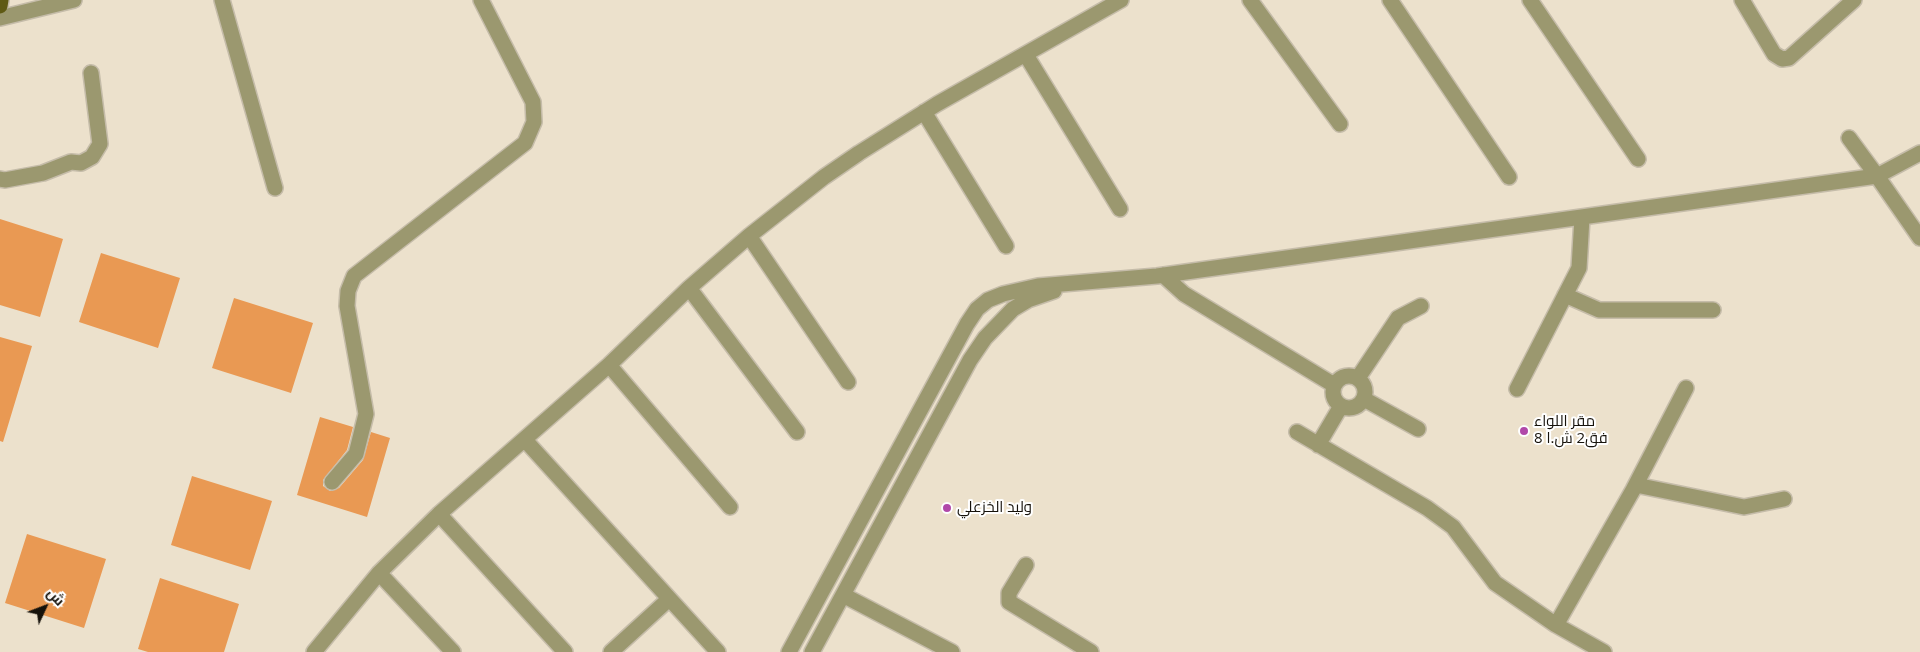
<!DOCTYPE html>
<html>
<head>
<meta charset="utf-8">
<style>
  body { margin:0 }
  #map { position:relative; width:1920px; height:652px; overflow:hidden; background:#ece1cc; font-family:"Open Sans",Cairo,sans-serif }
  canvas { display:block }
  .north { position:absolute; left:20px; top:582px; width:50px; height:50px; -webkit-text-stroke:4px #fff; paint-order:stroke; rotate:47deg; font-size:14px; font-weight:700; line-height:20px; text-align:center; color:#16120b }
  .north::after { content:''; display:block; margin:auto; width:18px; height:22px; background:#16120b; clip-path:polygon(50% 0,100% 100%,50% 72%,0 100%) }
</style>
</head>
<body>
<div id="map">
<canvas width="1920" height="652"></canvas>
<div class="north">ش</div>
</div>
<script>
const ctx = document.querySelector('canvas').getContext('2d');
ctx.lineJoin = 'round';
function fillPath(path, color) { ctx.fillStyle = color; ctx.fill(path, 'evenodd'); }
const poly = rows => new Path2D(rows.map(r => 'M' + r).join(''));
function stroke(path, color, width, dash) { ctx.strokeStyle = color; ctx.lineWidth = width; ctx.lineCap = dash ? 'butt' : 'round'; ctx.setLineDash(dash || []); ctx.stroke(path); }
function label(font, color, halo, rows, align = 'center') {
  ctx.font = font + ' "Open Sans",Cairo,sans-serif'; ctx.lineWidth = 4; ctx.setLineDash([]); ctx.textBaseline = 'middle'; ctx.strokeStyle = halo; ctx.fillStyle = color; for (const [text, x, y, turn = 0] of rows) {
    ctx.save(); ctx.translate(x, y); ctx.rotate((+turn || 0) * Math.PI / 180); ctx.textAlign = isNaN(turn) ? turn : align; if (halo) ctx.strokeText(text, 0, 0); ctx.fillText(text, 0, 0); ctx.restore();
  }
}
fillPath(poly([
  [0,219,63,239,40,317,0,305],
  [101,253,180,278,158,348,79,322],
  [234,298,313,323,291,393,212,368],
  [0,337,32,346,3,442,0,441],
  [320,417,353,427,347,450,323,480,323,486,330,491,339,488,363,460,371,432,390,438,367,517,297,495],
  [192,476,272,501,250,570,171,545],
  [27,534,106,559,84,628,5,603],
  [160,578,239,604,224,652,148,652,138,649]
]), '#e99953');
const minor = poly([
  [222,0,275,188],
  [1250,0,1340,124],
  [1390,0,1509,177],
  [1530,0,1638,159],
  [1742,0,1774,54,1782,59,1789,58,1854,0],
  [0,18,74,0],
  [1026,55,1120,209],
  [924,112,1006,246],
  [1849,138,1877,176,1920,153],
  [0,179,5,180,43,173,71,162,81,163,92,157,100,144,91,73],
  [749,236,848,382],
  [1163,275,1184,294,1334,385],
  [689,288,797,432],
  [1565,295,1599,310,1713,310],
  [609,365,730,507],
  '1333 392a16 16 0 1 1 32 0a16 16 0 1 1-32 0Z',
  [1358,378,1398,318,1421,306],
  [1517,389,1579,268,1582,218],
  [1364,399,1418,429],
  [1297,432,1427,508,1453,527,1495,583,1556,625,1604,652],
  [525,440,718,652],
  [1318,445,1341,406],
  [332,482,356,454,366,414,347,306,348,291,354,276,525,143,534,122,533,102,481,0],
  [1636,485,1744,507,1784,499],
  [439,514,565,652],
  [1026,565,1009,593,1009,602,1091,652],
  [379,573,453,652],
  [843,595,952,652],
  [1556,625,1633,490,1686,388],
  [314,652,379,573,439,514,609,365,689,288,749,236,824,177,859,153,937,104,1121,0],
  [611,652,669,599],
  [789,652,967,324,977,309,988,300,1003,294,1038,286,1157,276,1877,176,1920,238],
  [812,652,970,360,985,338,1013,309,1028,300,1054,291]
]);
const major = poly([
  [0,6,1,0]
]);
stroke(minor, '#c5bca9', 18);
stroke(major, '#c5bca9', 18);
stroke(minor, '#9b986f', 15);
stroke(major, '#5f5a14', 15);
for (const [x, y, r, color] of [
  [1524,431,5,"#b148a9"],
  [947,508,5,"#b148a9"]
]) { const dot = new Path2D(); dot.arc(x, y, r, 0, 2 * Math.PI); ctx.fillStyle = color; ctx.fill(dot); stroke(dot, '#fff', 2); }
label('15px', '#16120b', '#fff', [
  ["مقر اللواء",1534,422],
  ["8 فق2 ش.ا",1534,439],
  ["وليد الخزعلي",957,508]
], 'left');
</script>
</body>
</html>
